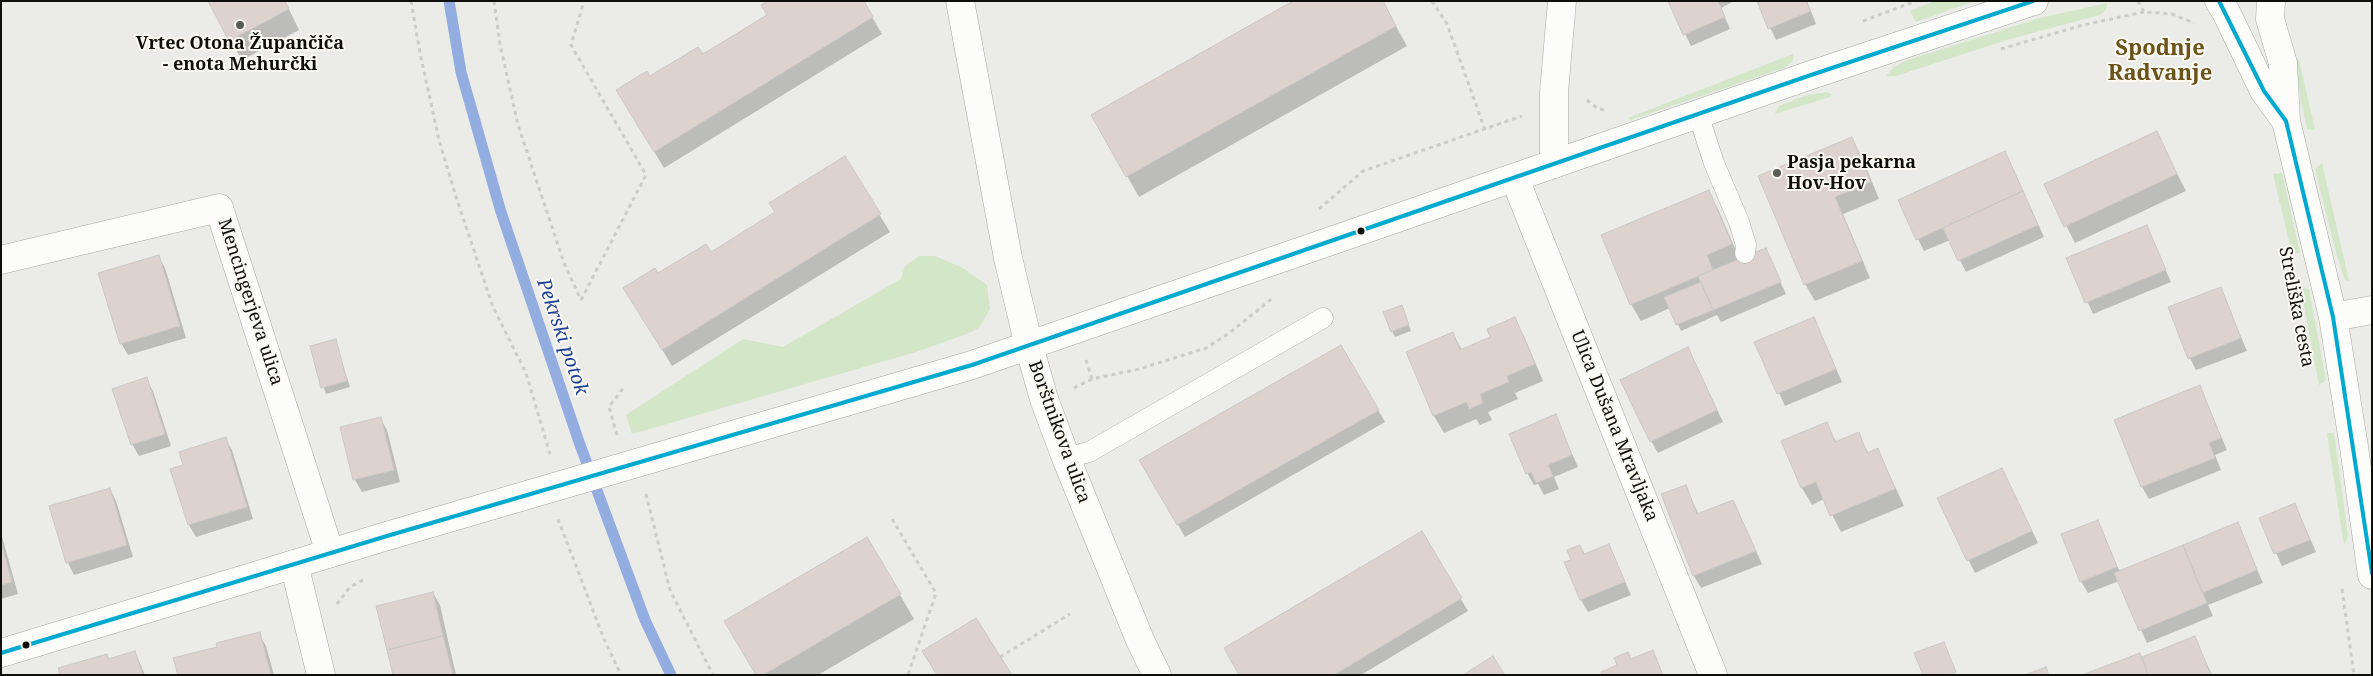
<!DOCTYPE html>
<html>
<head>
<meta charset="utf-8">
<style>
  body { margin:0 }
  #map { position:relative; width:2373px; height:676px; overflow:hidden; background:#ebebe7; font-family:"Noto Serif",serif }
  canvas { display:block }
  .frame { position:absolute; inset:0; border:2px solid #0e0e0b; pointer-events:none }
</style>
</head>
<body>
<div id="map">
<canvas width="2373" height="676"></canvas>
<div class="frame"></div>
</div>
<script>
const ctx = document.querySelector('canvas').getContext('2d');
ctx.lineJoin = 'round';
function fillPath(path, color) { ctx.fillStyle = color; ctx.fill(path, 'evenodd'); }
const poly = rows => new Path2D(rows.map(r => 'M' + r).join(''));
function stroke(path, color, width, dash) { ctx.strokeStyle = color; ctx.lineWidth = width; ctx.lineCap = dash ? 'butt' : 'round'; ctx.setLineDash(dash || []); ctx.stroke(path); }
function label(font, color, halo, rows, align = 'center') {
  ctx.font = font + ' "Noto Serif",serif'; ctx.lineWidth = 4; ctx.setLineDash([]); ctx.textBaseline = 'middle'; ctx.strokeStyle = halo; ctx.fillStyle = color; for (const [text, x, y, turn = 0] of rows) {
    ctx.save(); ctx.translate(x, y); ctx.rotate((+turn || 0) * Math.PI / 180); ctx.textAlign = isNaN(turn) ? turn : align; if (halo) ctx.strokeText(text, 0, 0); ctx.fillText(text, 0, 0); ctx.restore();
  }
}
fillPath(poly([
  [1934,1,1975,1,1916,22,1910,11],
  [2107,3,2106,10,2100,15,2010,39,1896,76,1886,76,1895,66,1905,61,2040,18],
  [1793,54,1793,61,1784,68,1630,120,1628,118],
  [2292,56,2299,60,2315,130,2307,129],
  [1826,92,1832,94,1830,97,1775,114,1779,106,1807,95],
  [2322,163,2349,281,2345,280,2337,256,2315,169],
  [2282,173,2300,253,2292,254,2273,174],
  [919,256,935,256,963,268,987,285,990,309,979,328,969,333,916,352,632,434,626,415,743,339,783,347,901,279,905,266],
  [2300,285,2309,290,2326,380,2319,385],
  [2327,433,2334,433,2348,536,2344,545]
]), '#d3e6c8');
fillPath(poly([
  [285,1,299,30,242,60,230,40],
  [1382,1,1407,46,1139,197,1093,115],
  [1669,1,1734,1,1721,8,1730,29,1691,46],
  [1758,1,1807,1,1816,24,1776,40],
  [872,17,882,34,664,168,627,107,650,77,702,56],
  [2156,133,2186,191,2075,243,2046,185],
  [1851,138,1861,155,1879,199,1843,214,1870,278,1815,301,1805,284],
  [845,158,890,232,672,366,635,305,658,275,710,254,777,213],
  [2011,165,2044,237,1966,272,1950,240,1924,251,1899,201],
  [1709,192,1718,209,1740,260,1765,250,1786,294,1721,322,1717,315,1681,331,1670,308,1641,321,1631,304],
  [2146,226,2171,282,2093,314,2068,259],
  [158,256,165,268,186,338,128,355,121,343],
  [2220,289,2247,351,2196,370,2190,358],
  [1404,312,1411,331,1395,337,1392,331],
  [1813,318,1842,382,1785,406,1756,343],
  [1514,319,1524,336,1543,381,1515,393,1518,399,1488,412,1492,420,1480,425,1476,419,1444,433,1434,416,1408,353,1453,334,1462,350,1492,338],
  [335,341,350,387,326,394,311,347],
  [1341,346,1385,422,1185,537,1141,461],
  [1694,361,1723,422,1658,453,1651,441],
  [146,379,153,391,171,446,139,456,132,444],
  [2200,387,2227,450,2215,455,2221,470,2149,499,2142,487,2116,420],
  [1555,416,1578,467,1554,477,1559,489,1544,495,1538,484,1534,485,1527,473],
  [380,418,387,430,400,482,362,492,355,480,341,428],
  [1826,424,1837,443,1858,434,1869,454,1878,450,1904,506,1841,532,1824,499,1812,505,1802,488,1783,441],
  [225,438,232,450,253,519,196,537,189,525,184,466],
  [2002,469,2038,543,1975,573,1939,499],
  [1685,486,1699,515,1733,501,1762,564,1701,588,1694,576],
  [110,489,116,501,133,557,74,575,68,563,51,507],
  [2295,504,2316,552,2282,566,2261,518],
  [2098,522,2120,572,2237,524,2263,583,2208,605,2213,616,2147,643,2119,581,2088,593,2081,581],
  [1421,532,1468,611,1361,675,1241,675],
  [1,533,18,594,1,599],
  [1609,545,1631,595,1588,612,1581,600,1572,560,1580,546,1585,555],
  [433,593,440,605,456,675,394,675],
  [900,595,914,619,818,675,757,675],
  [259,634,266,646,274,675,179,675,219,648],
  [2194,637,2212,675,2086,675,2142,659],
  [135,652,145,675,61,675,108,660]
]), '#0003');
stroke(poly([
  [449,1,461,72,501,212,579,442,645,620,671,675]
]), '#94ade1', 11);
const building = poly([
  [208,1,285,1,289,9,229,41,208,1],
  [768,1,864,1,873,17,654,152,616,90,647,71,650,76,698,47,703,54,767,15,761,5,768,1],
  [1293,1,1383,1,1396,26,1126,177,1091,115,1293,1],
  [1668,1,1718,1,1725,17,1683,35,1668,1],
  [1757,1,1806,1,1811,11,1768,29,1757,1],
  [2157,131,2177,174,2064,227,2044,184,2157,131],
  [1852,137,1871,182,1835,197,1862,261,1804,285,1758,176,1852,137],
  [2005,151,2023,191,1916,240,1898,200,2005,151],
  [845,156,881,214,662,350,623,288,655,268,658,273,706,244,711,252,775,212,769,203,845,156],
  [1709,190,1732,244,1707,255,1713,270,1630,305,1601,235,1709,190],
  [2023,191,2038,225,1958,261,1943,228,2023,191],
  [2147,225,2166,270,2085,303,2066,258,2147,225],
  [1766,248,1781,282,1713,310,1698,276,1766,248],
  [159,255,180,326,120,344,98,273,159,255],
  [1701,282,1713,310,1676,325,1664,297,1701,282],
  [2221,287,2241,338,2188,359,2168,307,2221,287],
  [1402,305,1409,325,1391,332,1383,312,1402,305],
  [1515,317,1535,364,1507,376,1509,382,1480,394,1483,403,1469,409,1467,402,1433,416,1406,352,1453,332,1460,350,1490,337,1487,329,1515,317],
  [1814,317,1836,369,1777,394,1754,342,1814,317],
  [336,339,347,381,321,388,310,346,336,339],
  [1341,345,1379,410,1177,525,1139,460,1341,345],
  [1688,347,1717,410,1650,442,1620,380,1688,347],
  [147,377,165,434,131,445,112,389,147,377],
  [2200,385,2221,438,2209,443,2215,458,2141,487,2114,420,2200,385],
  [1556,414,1572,455,1548,465,1553,476,1536,483,1531,472,1526,474,1509,434,1556,414],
  [381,417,394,470,353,480,340,427,381,417],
  [1827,422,1835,442,1859,432,1867,453,1878,448,1895,489,1830,516,1816,482,1801,488,1781,441,1827,422],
  [226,437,247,507,188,525,170,469,183,465,179,452,226,437],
  [2002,468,2032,531,1967,561,1937,498,2002,468],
  [1686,485,1697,514,1733,500,1756,551,1693,576,1661,494,1686,485],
  [110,488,127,545,66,563,49,506,110,488],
  [2295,503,2310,540,2274,554,2259,518,2295,503],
  [2098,520,2117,567,2080,582,2061,534,2098,520],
  [2238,522,2257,570,2202,593,2183,545,2238,522],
  [1422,531,1462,598,1334,675,1239,675,1224,648,1422,531],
  [867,537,901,594,763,675,756,675,724,621,867,537],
  [1,542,12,582,1,585,1,542],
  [1609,544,1625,582,1580,600,1564,562,1571,560,1567,550,1580,545,1584,554,1609,544],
  [2183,545,2207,603,2139,631,2114,573,2183,545],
  [433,592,443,636,387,650,376,606,433,592],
  [976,618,1012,675,937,675,922,651,976,618],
  [260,632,271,675,178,675,173,658,217,647,216,643,260,632],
  [443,636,453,675,393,675,387,650,443,636],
  [2195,636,2211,675,2148,675,2142,657,2195,636],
  [1944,642,1956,672,1950,675,1923,675,1914,653,1944,642],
  [1653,650,1663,675,1602,675,1601,672,1617,665,1614,658,1628,652,1631,659,1653,650],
  [135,651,143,675,60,675,58,668,107,654,108,659,135,651],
  [2140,653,2148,675,2082,675,2140,653],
  [1493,656,1505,675,1463,675,1493,656],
  [2046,667,2049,675,2025,675,2046,667]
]);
fillPath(building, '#ded2ce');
stroke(building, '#c9c8c5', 1);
const lane = poly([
  [1698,114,1714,163,1739,222,1746,245,1745,253],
  [1066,458,1089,452,1323,318]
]);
const street = poly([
  [960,1,1008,258,1029,346,1044,399,1066,458,1140,640,1157,675],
  [1554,164,1554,92,1562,1],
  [1515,179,1713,675],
  [1,260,219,208,330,553],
  [2333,317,2372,310],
  [294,564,321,675]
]);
const secondary = poly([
  [2219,1,2226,12,2264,91,2286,121],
  [2271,1,2270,19,2283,63,2286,121,2333,317,2354,447,2372,575],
  [1,653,387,536,972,365,1811,75,2034,1]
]);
stroke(lane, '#a7a7a4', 21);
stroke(street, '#a7a7a4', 29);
stroke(secondary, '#a7a7a4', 29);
stroke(poly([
  [411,1,420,53,439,140,456,197,493,307,526,373,550,454],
  [494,1,500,44,518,125,564,263,581,300],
  [1432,1,1447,24,1485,130],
  [2138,1,2144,12,2172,14,2194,23],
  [1863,21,1916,1],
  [2001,49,2083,25,2144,12],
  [1587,100,1597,108,1607,111],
  [1319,209,1363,171,1522,116],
  [581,300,646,175,571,45,584,1],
  [1086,360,1092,379],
  [1074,388,1092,379,1139,369,1206,348,1228,334,1274,297],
  [617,435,609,407,624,387],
  [646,494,670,590,713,675],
  [558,519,604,639,621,675],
  [892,519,936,593,908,675],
  [2342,589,2354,675],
  [337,604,350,587,363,580],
  [1000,657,1070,614]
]), '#cccccb', 3, [4, 4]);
stroke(lane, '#fcfcfb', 20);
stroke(street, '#fcfcfb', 28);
stroke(secondary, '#fcfcfb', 28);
stroke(poly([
  [2219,1,2264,91,2286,121,2333,317,2372,573],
  [1,653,387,536,972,365,1811,75,2033,1]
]), '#00a9ce', 4);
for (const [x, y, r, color] of [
  [240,25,5,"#5b5b58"],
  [1777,173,5,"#5b5b58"],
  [1361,231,4.5,"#0e0e0b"],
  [26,645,4.5,"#0e0e0b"]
]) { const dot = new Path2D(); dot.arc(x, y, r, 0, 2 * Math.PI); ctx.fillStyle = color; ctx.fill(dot); stroke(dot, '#fbf9f2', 2); }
label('bold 18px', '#0e0e0b', '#fbf9f2', [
  ["Vrtec Otona Župančiča",240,44],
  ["- enota Mehurčki",240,65],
  ["Pasja pekarna",1787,163,"left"],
  ["Hov-Hov",1787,184,"left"]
]);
label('18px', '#0e0e0b', '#fbf9f2', [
  ["Mencingerjeva ulica",250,302,72],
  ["Streliška cesta",2296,307,79],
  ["Ulica Dušana Mravljaka",1614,426,68],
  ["Borštnikova ulica",1059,432,70]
]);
label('italic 19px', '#1b4098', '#fbf9f2', [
  ["Pekrski potok",562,337,71]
]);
label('bold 22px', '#6a5219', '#fbf9f2', [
  ["Spodnje",2160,49],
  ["Radvanje",2160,74]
]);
</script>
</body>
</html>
